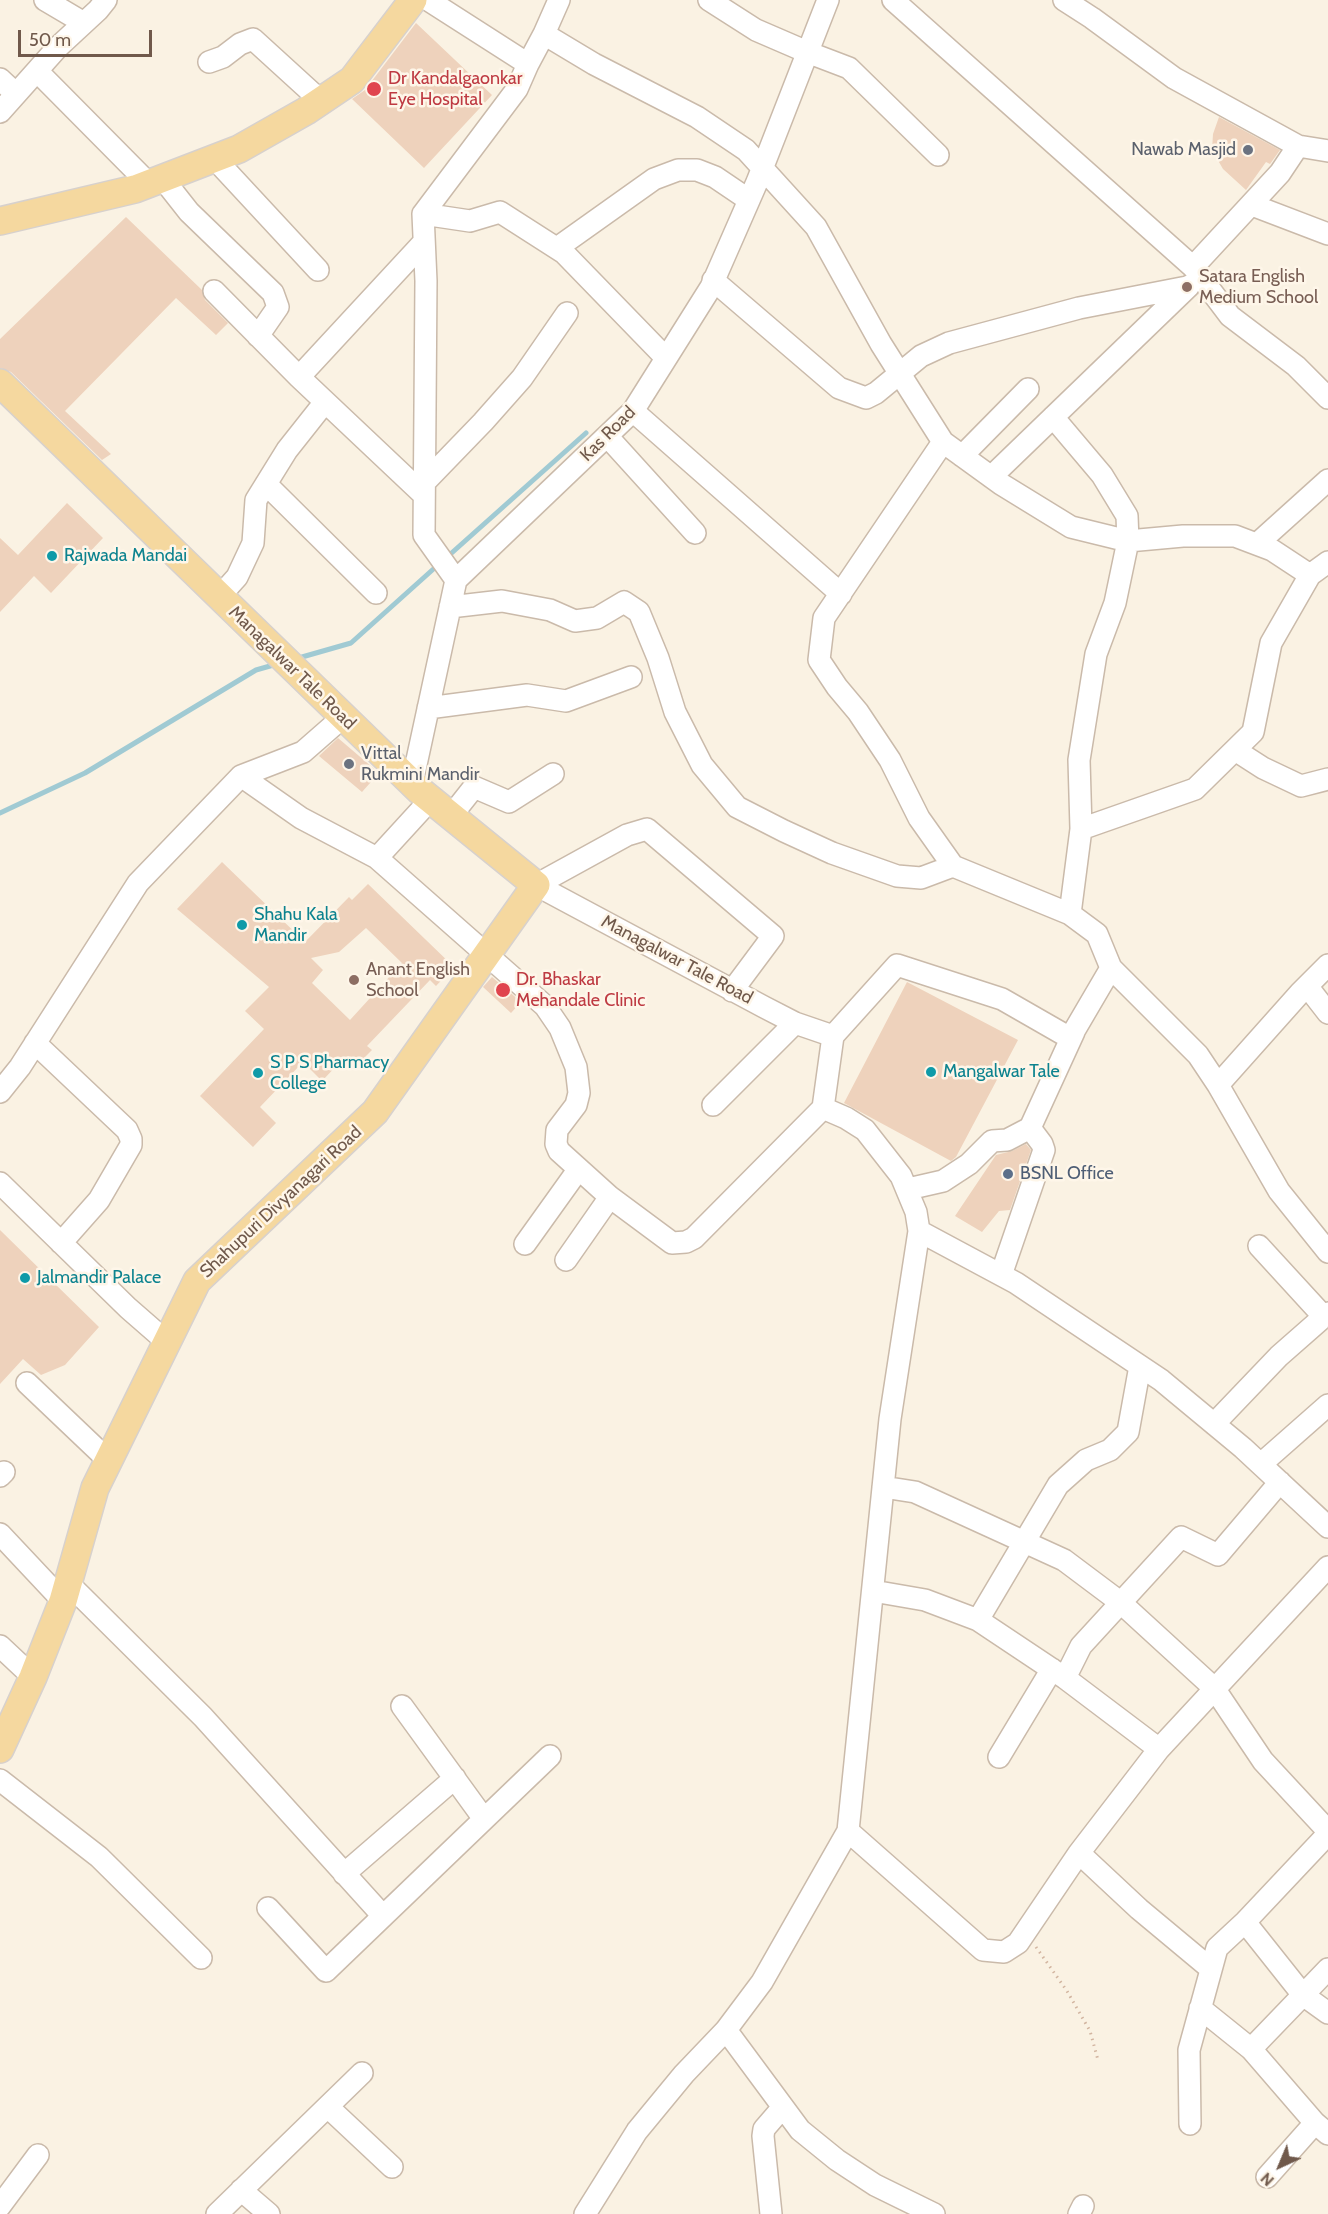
<!DOCTYPE html>
<html>
<head>
<meta charset="utf-8">
<style>
  body { margin:0 }
  #map { position:relative; width:1328px; height:2214px; overflow:hidden; background:#faf2e3; font-family:Cabin,sans-serif }
  canvas { display:block }
  .north { position:absolute; left:1250px; top:2136px; width:60px; height:60px; -webkit-text-stroke:4px #fef6e9; paint-order:stroke; rotate:224deg; font-size:16px; font-weight:700; line-height:24px; text-align:center; color:#70594b }
  .north::after { content:''; display:block; margin:auto; width:21px; height:27px; background:#70594b; clip-path:polygon(50% 0,100% 100%,50% 72%,0 100%) }
  .scale { position:absolute; left:18px; top:30px; width:134px; height:27px; box-sizing:border-box; border:3px solid #70594b; border-top:0; padding-left:8px; font-size:18px; line-height:21px; white-space:nowrap; color:#70594b; -webkit-text-stroke:4px #fef6e9; paint-order:stroke }
</style>
</head>
<body>
<div id="map">
<canvas width="1328" height="2214"></canvas>
<div class="north">N</div>
<div class="scale">50 m</div>
</div>
<script>
const ctx = document.querySelector('canvas').getContext('2d');
ctx.lineJoin = 'round';
const poly = rows => new Path2D(rows.map(r => 'M' + r).join(''));
function stroke(path, color, width, dash) { ctx.strokeStyle = color; ctx.lineWidth = width; ctx.lineCap = dash ? 'butt' : 'round'; ctx.setLineDash(dash || []); ctx.stroke(path); }
function fillPath(path, color) { ctx.fillStyle = color; ctx.fill(path, 'evenodd'); }
function label(font, color, halo, rows, align = 'center') {
  ctx.font = font + ' Cabin,sans-serif'; ctx.lineWidth = 5; ctx.setLineDash([]); ctx.textBaseline = 'middle'; ctx.strokeStyle = halo; ctx.fillStyle = color; for (const [text, x, y, turn = 0] of rows) {
    ctx.save(); ctx.translate(x, y); ctx.rotate((+turn || 0) * Math.PI / 180); ctx.textAlign = isNaN(turn) ? turn : align; if (halo) ctx.strokeText(text, 0, 0); ctx.fillText(text, 0, 0); ctx.restore();
  }
}
stroke(poly([
  [446,558,586,433],
  [295,659,351,643,439,564],
  [0,813,85,773,256,670,277,664]
]), '#a0cad3', 5);
fillPath(poly([
  [416,23,492,95,424,168,352,99,365,90],
  [1219,117,1280,150,1270,164,1266,162,1246,190,1223,169,1212,150,1213,134],
  [126,217,202,290,205,300,228,323,216,335,176,298,65,411,111,454,102,460,11,372,0,368,0,339],
  [67,503,103,538,51,593,34,576,0,612,0,538,18,555],
  [338,738,379,773,362,792,319,756],
  [222,862,305,942,349,897,352,900,368,884,454,967,436,986,430,980,367,1046,372,1050,353,1069,343,1059,322,1081,303,1062,260,1107,276,1123,253,1147,200,1096,264,1029,245,1011,269,987,177,909],
  [366,928,402,963,350,1020,312,983,323,970,311,958,339,952],
  [492,977,521,1002,511,1013,483,987],
  [907,982,1018,1040,956,1157,951,1161,844,1103],
  [1026,1144,1031,1150,1010,1210,999,1211,982,1232,955,1216,996,1155,1012,1151],
  [0,1230,99,1327,65,1365,41,1375,23,1359,0,1384]
]), '#eed2bc');
const minor = poly([
  [45,0,84,23],
  [428,0,528,64,517,89,423,214,426,281,424,535,456,580],
  [709,0,756,30,807,52,849,68,938,155],
  [893,0,1193,267,1230,316,1296,366,1328,398],
  [1064,0,1092,18,1174,78,1298,146,1328,151],
  [544,34,559,0],
  [209,62,223,57,240,44,253,39,321,101],
  [528,64,544,34,594,64,697,117,746,150,816,227,881,344,943,442,1001,484,1071,527,1128,541,1183,536,1235,536,1272,550,1310,575,1271,643,1253,732,1195,789,1081,829,1079,760,1096,654,1115,603,1128,541,1127,516,1102,475,1053,417],
  [37,71,149,184],
  [0,79,16,94],
  [0,112,58,47,98,10,106,0],
  [215,159,318,270],
  [163,179,189,212,273,293,278,307,258,336],
  [1252,205,1328,234],
  [423,214,470,221,500,212,564,253,666,358],
  [557,248,654,179,678,170,697,170,715,177,749,200],
  [1193,267,1280,173,1298,146],
  [713,280,839,388,866,398,876,393,921,356,949,343,1079,308,1187,287],
  [214,291,299,377,424,495],
  [299,377,424,242],
  [633,411,841,594],
  [607,436,695,533],
  [943,442,824,618,819,660,837,687,858,712,890,760,919,818,953,866,1070,914,1097,934,1111,968],
  [962,456,1028,389],
  [991,477,1189,286],
  [424,483,483,422,522,378,567,313],
  [266,484,376,593],
  [1257,544,1328,480],
  [1310,575,1328,562],
  [219,597,237,577,253,543,256,500,287,450,325,402],
  [450,607,502,601,550,610,575,621,597,618,624,602,639,612,658,658,675,712,702,765,737,807,784,831,832,853,897,876,921,878,953,866],
  [428,708,527,695,566,701,631,677],
  [1235,750,1263,768,1301,786,1328,779],
  [241,776,301,818,377,858,545,1006,560,1028,576,1067,579,1093,576,1105,557,1130,556,1144,559,1151,610,1197,672,1243,686,1242,694,1238,823,1108],
  [412,783,456,580,633,411,711,287,757,182,828,0],
  [451,816,474,787,509,802,553,774],
  [377,858,431,799],
  [536,885,627,835,647,829,773,936,732,991],
  [536,885,764,1007,795,1023,833,1036],
  [1070,914,1081,829],
  [1307,986,1328,1013],
  [35,1043,127,1130,131,1139,131,1145,99,1200,61,1243],
  [1218,1085,1300,993,1328,965],
  [0,1092,20,1067,138,883,241,776,303,752,343,717],
  [713,1105,795,1023],
  [0,1183,128,1308,167,1342],
  [908,1189,943,1181,969,1164,992,1141,1007,1140,1030,1128,1074,1032],
  [919,1231,1016,1283,1161,1380,1243,1448,1328,1527],
  [525,1244,578,1170],
  [1259,1246,1324,1317],
  [566,1260,610,1197],
  [1001,1275,1044,1150,1042,1144,1030,1128],
  [27,1383,109,1461],
  [1214,1424,1279,1356,1328,1313],
  [1261,1464,1328,1405],
  [0,1476,4,1472],
  [883,1487,915,1492,1064,1560,1120,1602,1214,1688,1263,1761,1328,1831],
  [0,1534,63,1601],
  [69,1581,73,1588,203,1717,383,1916],
  [873,1591,925,1600,978,1620,1065,1678,1159,1749],
  [978,1620,1058,1485,1086,1460,1110,1450,1128,1432,1140,1366],
  [0,1646,33,1677],
  [1065,1678,1081,1646,1181,1537,1218,1555,1280,1482],
  [402,1706,484,1819],
  [999,1757,1052,1669],
  [0,1780,99,1857,201,1958],
  [848,1831,983,1950,1004,1952,1018,1943,1079,1853,1139,1909,1211,1969],
  [1079,1853,1159,1749,1328,1567],
  [344,1874,455,1778],
  [268,1908,326,1971,550,1756],
  [1245,1922,1303,1995,1328,2013],
  [1200,2008,1251,2049,1315,2123,1328,2134],
  [726,2030,800,2130,837,2160,875,2185,934,2214],
  [1251,2049,1328,1969],
  [328,2107,392,2167],
  [1190,2124,1189,2050,1217,1948,1245,1922,1328,1834],
  [1267,2177,1315,2123],
  [241,2190,269,2214],
  [0,2206,38,2155],
  [217,2214,362,2073],
  [585,2214,637,2131,684,2074,726,2030,762,1982,848,1831,890,1419,919,1231,916,1212,901,1176,865,1130,846,1118,823,1108,833,1036,897,965,1002,999,1070,1038,1111,968,1198,1055,1218,1085,1279,1191,1328,1252],
  [771,2214,763,2136,764,2129,783,2107],
  [1079,2214,1083,2206]
]);
const major = poly([
  [0,221,135,189,239,149,306,111,352,80,413,0],
  [0,383,419,790,536,885,375,1112,197,1281,95,1488,63,1601,33,1677,0,1749]
]);
stroke(minor, '#cabaaa', 24);
stroke(major, '#d7d1cd', 30);
stroke(poly([
  [1036,1947,1067,1991,1090,2031,1098,2060]
]), '#d2b5a0', 3, [1.5, 4.5]);
stroke(minor, '#fff', 21);
stroke(major, '#f5d89f', 27);
for (const [x, y, r, color] of [
  [374,89,8,"#e0444e"],
  [1248,150,6,"#6b7280"],
  [1187,287,6,"#8d6e63"],
  [52,556,6,"#0f9aa8"],
  [349,764,6,"#6b7280"],
  [242,925,6,"#0f9aa8"],
  [354,980,6,"#8d6e63"],
  [503,990,8,"#e0444e"],
  [931,1072,6,"#0f9aa8"],
  [258,1073,6,"#0f9aa8"],
  [1008,1174,6,"#5c6f8a"],
  [25,1278,6,"#0f9aa8"]
]) { const dot = new Path2D(); dot.arc(x, y, r, 0, 2 * Math.PI); ctx.fillStyle = color; ctx.fill(dot); stroke(dot, '#fef6e9', 2); }
label('18px', '#be3a42', '#fef6e9', [
  ["Dr Kandalgaonkar",388,79],
  ["Eye Hospital",388,100],
  ["Dr. Bhaskar",516,980],
  ["Mehandale Clinic",516,1001]
], 'left');
label('18px', '#5b616d', '#fef6e9', [
  ["Nawab Masjid",1236,150],
  ["Vittal",361,754,"left"],
  ["Rukmini Mandir",361,775,"left"]
], 'right');
label('18px', '#785e54', '#fef6e9', [
  ["Satara English",1199,277],
  ["Medium School",1199,298],
  ["Anant English",366,970],
  ["School",366,991]
], 'left');
label('18px', '#70594b', '#fef6e9', [
  ["Kas Road",608,434,-45],
  ["Managalwar Tale Road",292,668,44],
  ["Managalwar Tale Road",677,960,28],
  ["Shahupuri Divyanagari Road",281,1202,-43]
]);
label('18px', '#0d838f', '#fef6e9', [
  ["Rajwada Mandai",64,556],
  ["Shahu Kala",254,915],
  ["Mandir",254,936],
  ["S P S Pharmacy",270,1063],
  ["College",270,1084],
  ["Mangalwar Tale",943,1072],
  ["Jalmandir Palace",37,1278]
], 'left');
label('18px', '#4e5e75', '#fef6e9', [
  ["BSNL Office",1020,1174]
], 'left');
</script>
</body>
</html>
